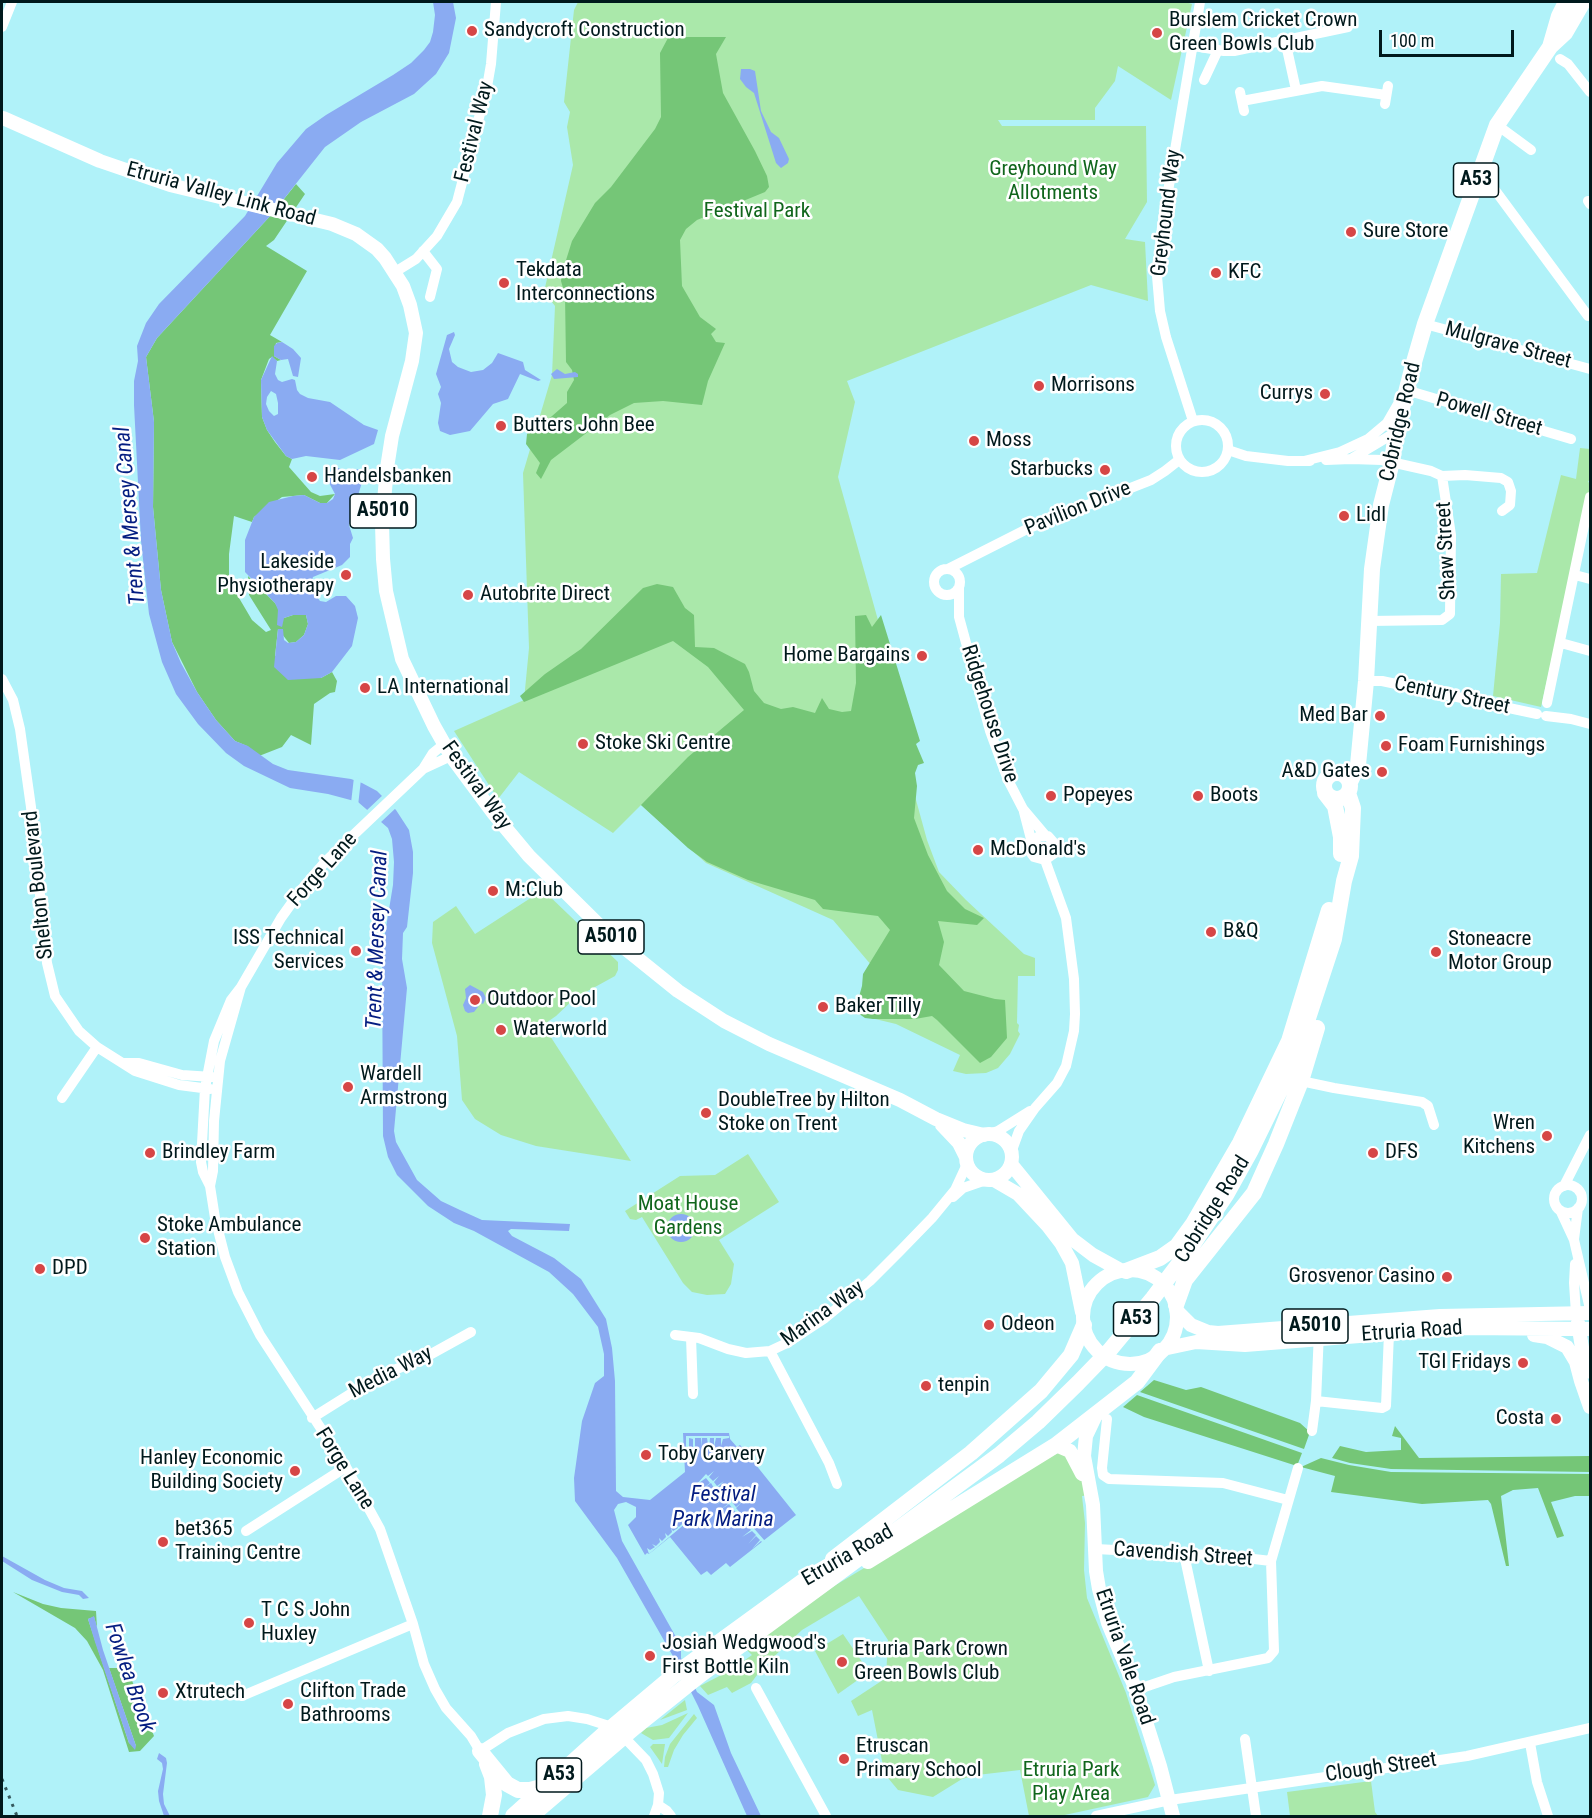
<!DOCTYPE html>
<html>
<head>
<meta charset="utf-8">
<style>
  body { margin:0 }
  #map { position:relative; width:1592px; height:1818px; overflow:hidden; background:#b0f2f9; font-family:"Roboto Condensed",sans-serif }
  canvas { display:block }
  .frame { position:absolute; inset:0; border:3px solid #00191c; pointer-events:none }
  .scale { position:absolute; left:1379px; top:30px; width:135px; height:27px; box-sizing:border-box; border:3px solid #00191c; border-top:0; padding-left:8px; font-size:18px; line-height:21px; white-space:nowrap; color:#00191c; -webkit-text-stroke:4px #fff; paint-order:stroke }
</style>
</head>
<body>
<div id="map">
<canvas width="1592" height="1818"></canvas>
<div class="frame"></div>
<div class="scale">100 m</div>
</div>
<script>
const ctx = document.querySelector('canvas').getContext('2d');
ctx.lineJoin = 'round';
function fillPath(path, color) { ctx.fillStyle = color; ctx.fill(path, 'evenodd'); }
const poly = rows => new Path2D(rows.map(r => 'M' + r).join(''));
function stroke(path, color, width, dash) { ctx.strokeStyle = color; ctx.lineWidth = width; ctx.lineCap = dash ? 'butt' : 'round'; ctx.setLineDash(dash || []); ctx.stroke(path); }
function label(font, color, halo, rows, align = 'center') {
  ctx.font = font + ' "Roboto Condensed",sans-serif'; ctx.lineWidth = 5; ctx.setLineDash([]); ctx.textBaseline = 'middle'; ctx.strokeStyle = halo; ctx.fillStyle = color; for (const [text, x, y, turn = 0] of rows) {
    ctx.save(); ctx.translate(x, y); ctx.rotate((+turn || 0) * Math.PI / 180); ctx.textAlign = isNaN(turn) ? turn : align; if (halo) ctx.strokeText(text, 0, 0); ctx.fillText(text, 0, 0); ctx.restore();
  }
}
fillPath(poly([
  [578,2,1185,2,1192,4,1171,100,1118,66,1115,81,1095,108,1095,120,998,120,1002,126,1146,126,1147,202,1125,239,1145,242,1148,301,1091,285,847,381,855,402,838,477,890,663,913,789,927,840,939,872,966,900,1024,954,1035,958,1035,976,1018,976,1017,1023,1019,1025,1018,1031,1020,1034,1010,1054,998,1068,986,1073,966,1074,953,1071,960,1055,896,1024,871,1018,872,966,833,920,706,863,641,805,613,833,519,772,498,799,454,731,524,700,529,648,523,473,552,375,555,306,544,292,573,165,567,127,570,112,564,102,574,10],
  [1580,448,1590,449,1590,479,1588,482,1590,483,1590,488,1541,707,1493,696,1500,623,1501,574,1537,573,1561,475,1576,479],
  [543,890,618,962,618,970,615,976,575,998,556,1016,543,1025,631,1161,536,1146,501,1135,475,1119,462,1100,457,1036,432,943,433,922,456,906,475,934],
  [748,1154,779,1202,719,1240,734,1264,731,1284,725,1294,707,1295,692,1292,683,1283,642,1217,636,1220,630,1219,625,1211,680,1176,715,1175],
  [1059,1452,1065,1453,1091,1495,1082,1496,1085,1523,1084,1570,1087,1598,1126,1693,1155,1785,1148,1797,1060,1816,1029,1816,1020,1770,977,1775,962,1779,933,1797,898,1790,888,1778,882,1761,872,1710,858,1716,851,1701,886,1678,888,1640,859,1596,802,1630,764,1666,751,1683,732,1693,727,1687,708,1695,700,1686,731,1670,752,1655,746,1649,834,1586],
  [843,1634,869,1672,838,1694,815,1651],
  [685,1700,687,1710,660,1720],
  [688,1713,669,1738,653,1740,641,1733,646,1728,662,1725],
  [694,1714,697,1718,683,1735,674,1750,668,1767,664,1767,665,1757,670,1744],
  [653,1744,665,1744,662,1764,650,1747],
  [1371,1781,1375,1812,1378,1816,1290,1816,1287,1792]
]), '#aae8aa');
fillPath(poly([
  [676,37,726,37,716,54,723,93,755,151,767,176,769,187,765,192,697,220,686,229,680,240,682,286,700,317,716,329,711,334,716,342,725,343,708,381,702,405,663,401,634,403,610,415,551,460,541,479,536,473,540,463,526,444,527,434,537,424,544,423,567,403,567,392,574,380,572,370,566,362,565,295,561,281,562,273,572,241,595,203,611,187,655,129,661,117,660,53,668,38],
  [296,184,305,194,274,240,266,246,307,271,270,335,282,342,276,343,274,356,281,360,277,361,272,357,269,359,261,380,262,417,267,430,275,442,286,456,292,459,289,467,311,492,320,496,335,494,327,503,320,503,304,495,282,497,254,517,252,522,234,516,229,554,229,581,252,620,266,632,271,630,249,595,248,576,275,603,284,618,293,615,306,615,308,624,304,635,296,642,289,643,278,629,275,656,321,678,332,672,337,681,335,692,330,693,314,704,311,745,291,735,282,747,259,756,247,746,235,741,216,720,197,692,172,642,161,590,153,507,154,422,146,357,157,338,272,214],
  [657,584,673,587,685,608,694,615,695,647,714,648,745,664,749,672,754,691,764,703,781,709,793,707,815,713,822,698,829,709,842,712,851,711,856,683,855,616,866,615,872,627,881,615,920,741,916,744,924,763,918,765,915,773,917,786,914,818,928,855,947,891,965,909,984,918,977,925,938,921,944,942,939,965,964,991,995,999,1005,1000,1007,1038,991,1057,980,1063,937,1020,932,1016,915,1019,873,1019,865,1018,855,1011,862,986,863,974,890,930,878,916,823,909,815,900,748,880,707,862,688,848,641,805,688,757,744,710,708,667,673,641,524,702,520,696,545,674,581,649,643,588],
  [1154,1380,1186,1390,1201,1387,1300,1423,1310,1432,1304,1449,1140,1392],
  [1137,1395,1302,1453,1297,1466,1144,1417,1123,1407],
  [1395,1426,1419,1458,1590,1456,1590,1472,1391,1469,1350,1463,1332,1458,1340,1446,1366,1452,1401,1450,1401,1438,1392,1436],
  [1321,1458,1349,1465,1391,1472,1590,1474,1590,1496,1575,1496,1551,1502,1564,1536,1557,1538,1538,1488,1513,1490,1501,1496,1509,1566,1506,1566,1491,1504,1488,1500,1422,1504,1331,1492,1335,1476,1301,1467],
  [13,1592,43,1604,61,1608,96,1611,97,1628,94,1617,88,1619,129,1743,136,1746,109,1668,127,1668,154,1736,140,1751,129,1752,103,1670,87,1641,75,1628]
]), '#75c677');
fillPath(poly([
  [433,2,453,2,456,18,449,53,436,74,414,94,361,122,325,147,272,214,157,338,146,357,154,422,153,507,161,590,172,642,181,663,197,692,216,720,235,741,248,746,273,764,288,770,351,779,362,783,377,791,396,810,409,830,413,852,413,873,407,927,403,933,402,959,407,988,394,1131,396,1142,417,1180,441,1201,460,1210,482,1220,570,1224,569,1231,511,1229,508,1231,512,1236,554,1258,581,1279,606,1319,612,1348,615,1381,616,1491,623,1497,650,1500,685,1472,683,1433,729,1433,730,1439,737,1447,740,1445,796,1515,730,1567,726,1563,711,1575,707,1571,701,1575,670,1537,649,1554,647,1553,645,1555,628,1525,636,1517,636,1507,626,1502,618,1504,614,1510,622,1541,681,1646,681,1658,697,1692,714,1705,731,1753,761,1816,747,1816,698,1706,674,1658,617,1558,575,1501,574,1478,582,1421,595,1383,604,1376,604,1354,598,1327,573,1294,549,1272,474,1231,454,1223,428,1206,397,1175,388,1157,383,1136,382,952,393,885,394,862,392,839,388,828,358,802,328,794,290,788,244,766,226,753,198,724,176,694,162,662,149,614,141,541,134,405,134,381,138,361,137,346,146,323,159,304,245,216,277,163,306,129,326,115,393,75,411,63,424,50,430,42,433,32,435,15],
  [741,69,750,69,755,71,761,111,771,132,779,138,789,159,788,163,781,168,776,163,754,93,746,87,740,79],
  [454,332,455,335,449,349,452,362,458,367,471,372,483,370,492,363,498,353,523,362,525,370,541,380,538,381,520,374,508,399,493,404,470,431,450,435,440,431,438,423,441,403,438,394,441,387,436,374,447,335],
  [282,342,293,349,301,358,298,377,293,376,288,359,281,360,274,356,274,346,277,343],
  [272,356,277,361,275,374,278,380,282,382,292,379,295,380,297,390,300,394,308,398,330,402,364,425,378,430,374,444,340,460,306,456,292,459,286,456,267,430,262,417,261,380],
  [271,391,276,394,278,403,278,414,274,416,269,411,266,404,267,397],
  [557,369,565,374,575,372,578,374,578,377,554,379,551,374],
  [332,468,339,468,344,475,358,469,363,479,349,525,353,538,350,544,350,557,342,565,313,577,311,583,314,593,320,601,326,602,336,596,346,596,355,606,358,618,352,646,332,672,321,678,288,680,274,667,278,629,283,629,284,640,288,643,296,642,304,635,308,624,306,615,293,615,284,618,282,627,277,625,278,610,275,603,245,572,245,540,254,517,269,502,293,496,304,495,320,503,327,503,333,499,335,494,327,479],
  [470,985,483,992,486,998,483,1004,479,1002,478,1007,474,1012,468,1013,465,1011,463,1005,466,998,465,989],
  '667 1228a14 14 0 1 1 28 0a14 14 0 1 1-28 0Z',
  [2,1556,45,1580,64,1588,82,1591,89,1598,83,1599,79,1595,62,1592,32,1580,2,1561],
  [94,1616,103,1650,136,1746,135,1750,129,1743,95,1642,88,1619],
  [159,1753,166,1758,167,1763,163,1794,164,1804,170,1816,164,1816,159,1801,158,1791,163,1769,162,1763,157,1759]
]), '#8aabf2');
fillPath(poly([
  [354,777,361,779,358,806,351,803],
  [384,794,397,807,380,823,366,811],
  [686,1436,729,1436,729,1438,723,1439,721,1446,721,1438,716,1438,714,1447,714,1438,710,1438,709,1451,707,1438,702,1438,701,1447,701,1438,695,1438,695,1451,693,1451,693,1439,689,1438,689,1461,686,1461],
  [714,1471,709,1477,713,1481,719,1476,714,1482,717,1486,724,1481,718,1487,726,1497,733,1492,727,1498,731,1501,737,1496,732,1502,736,1507,742,1502,736,1508,765,1541,763,1543,761,1541,752,1549,760,1540,756,1536,748,1544,756,1535,752,1531,742,1537,751,1530,738,1515,728,1522,737,1514,733,1509,724,1516,733,1509,729,1504,719,1511,728,1504,725,1499,715,1506,724,1499,720,1494,710,1501,719,1493,715,1489,705,1495,714,1488,711,1483,701,1490,710,1483,706,1478,696,1485,706,1474,708,1476],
  [683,1519,686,1523,649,1554,647,1548,650,1550,655,1547,652,1544,656,1546,660,1542,659,1538,662,1541,666,1537,665,1533,668,1536,672,1532,671,1528,673,1531,678,1528,676,1525,679,1527,683,1523,682,1520]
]), '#b0f2f9');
stroke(poly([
  [2,27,12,2],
  [1285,40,1296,90],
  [1194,46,1224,51,1234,51,1348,27],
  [1560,59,1568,64,1590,92],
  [1204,80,1218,50],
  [1240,92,1244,111],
  [1242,101,1322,86,1386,95],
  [1385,104,1388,86],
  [1497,125,1531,150],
  [1477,177,1489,182,1588,316,1590,316],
  [1588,201,1590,204],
  [423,251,437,269,430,297],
  [395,272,416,259,437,236,457,202,487,87,491,64,496,2],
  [1425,324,1590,369],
  '1176 446a26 26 0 1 1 52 0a26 26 0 1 1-52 0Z',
  [1193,421,1166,337,1160,311,1157,276,1162,227,1200,2],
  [1228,450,1246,456,1288,461,1310,461],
  [1351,459,1382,460,1431,471,1442,476,1465,475,1501,478,1508,482,1511,491,1510,505,1502,511],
  [1326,460,1351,459,1396,432],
  [1304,461,1340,452,1368,439,1387,423,1406,390,1571,439],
  [948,569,1029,528,1151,480,1165,471,1179,460],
  '934 582a13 13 0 1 1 26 0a13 13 0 1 1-26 0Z',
  [1575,575,1590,579],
  [959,587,959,617,990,731,1008,780,1023,809,1045,835],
  [1369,621,1442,620,1450,614,1451,535,1442,476],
  [1561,643,1590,651],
  [2,679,13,700,20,729,31,807,47,963,55,996,79,1031,97,1047,135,1071,179,1085,210,1089],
  [1366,681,1382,681,1537,714],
  [1547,703,1590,497],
  [1546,716,1571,719,1590,724],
  [423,769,451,756],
  [1024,812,1032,843,1031,853,1034,857,1045,860,1055,853,1055,844,1048,836,1039,836,1032,843],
  [241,987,220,1061,214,1121,213,1171,210,1186,215,1218,225,1257,238,1292,260,1335,346,1467,380,1529,413,1624,424,1664,435,1689,446,1708,471,1736,480,1751,508,1733,544,1719,568,1716,587,1719,606,1725,619,1732,646,1760,653,1774,659,1793,658,1805,654,1816],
  [124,1063,139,1063,182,1075,212,1077],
  [1301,1081,1334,1088,1422,1102,1428,1106,1434,1125],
  [62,1098,97,1047],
  [987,1135,998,1131,1030,1111],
  [1011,1153,1019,1131,1035,1108,1057,1083,1066,1066,1074,1031,1075,1014,1074,979,1066,918,1045,860],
  '1554 1199a14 14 0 1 1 28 0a14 14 0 1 1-28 0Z',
  [210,1186,203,1172,201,1162,205,1088,214,1041,231,1000,241,987,281,918,301,890,325,862,423,769,433,753,444,744],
  [1564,1186,1590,1135],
  [953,1197,963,1188,986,1180],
  [1561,1212,1574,1240,1590,1309],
  [1574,1239,1578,1208],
  [1575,1264,1574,1283,1576,1314],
  [675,1335,699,1338,728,1349,746,1353,770,1351,787,1343,825,1318,870,1281,900,1251,932,1218,955,1190,967,1164],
  [691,1337,693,1394],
  [770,1351,829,1463,837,1484],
  [1316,1401,1382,1408,1386,1406,1389,1333],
  [312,1418,379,1376,424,1358,471,1332],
  [1107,1419,1102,1468,1103,1475,1109,1479,1223,1483,1288,1500],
  [1312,1431,1316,1401,1319,1332],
  [246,1531,346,1467],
  [1096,1549,1228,1556,1271,1561],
  [1184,1554,1209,1671],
  [756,1688,826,1816],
  [1136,1690,1174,1677,1268,1658,1274,1651,1271,1561,1298,1468],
  [242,1696,413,1624],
  [1245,1739,1256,1816],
  [1530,1743,1537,1782,1548,1816],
  [658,1805,667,1811,671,1816],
  [1096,1816,1170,1800,1467,1756,1590,1728]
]), '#fff', 10);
stroke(poly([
  [3,118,100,161,170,185,332,224,356,234,377,249,385,258,403,286,410,305,416,333,412,361,392,436,387,468,382,523,383,559,386,591,402,659,434,726,451,756,494,814,529,856,611,937,678,991,724,1021,769,1044,900,1100,936,1119,963,1130,984,1135],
  [942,1125,959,1143,966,1157],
  '966 1157a23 23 0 1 1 46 0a23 23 0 1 1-46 0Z',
  [1011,1164,1072,1239,1093,1255,1122,1271],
  [994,1180,1018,1194,1048,1226,1061,1243,1072,1263,1082,1312],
  '1083 1317a47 47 0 1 1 94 0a47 47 0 1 1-94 0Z',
  [1176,1310,1191,1325,1208,1332,1218,1333,1440,1316,1590,1313],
  [1578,1323,1586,1372],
  [1534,1335,1547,1337,1567,1347,1576,1362,1581,1381,1590,1407],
  [1163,1349,1196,1342,1245,1345,1461,1328,1590,1329],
  [1096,1415,1086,1436,1084,1456,1093,1505,1096,1571,1099,1589,1108,1623,1136,1690,1160,1766,1173,1816],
  [1056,1445,1070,1451,1082,1474]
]), '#fff', 14);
stroke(poly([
  [1551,46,1565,33,1583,2],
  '1324 786a13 13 0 1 1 26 0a13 13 0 1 1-26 0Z',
  [1350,782,1358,765,1366,681,1372,569,1381,505,1392,462,1396,432,1412,369,1425,324,1497,125,1550,47,1559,16,1566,2],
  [1325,793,1335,806,1341,837,1341,854],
  [1126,1271,1160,1258,1177,1246,1193,1224,1240,1143,1289,1041,1329,910],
  [1176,1305,1185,1280,1254,1193,1276,1144,1301,1081,1317,1028],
  [833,1559,971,1453,1041,1391,1071,1355,1084,1325],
  [868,1561,1056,1445,1137,1382,1160,1351],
  [480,1751,507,1784,518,1790,530,1790,545,1786],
  [487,1764,492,1777,494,1795,490,1816],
  [513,1816,605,1733,674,1675,806,1579,846,1556],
  [531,1816,635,1727,700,1675,999,1455,1038,1422,1078,1383,1109,1351,1153,1298,1187,1253,1226,1195,1251,1150,1293,1064,1334,939,1344,881,1351,856,1353,808,1348,793]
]), '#fff', 16);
stroke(poly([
  [2,1779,17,1816]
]), '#355a5e', 3, [3, 6]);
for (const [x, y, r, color] of [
  [472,31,6,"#d64646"],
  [1157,33,6,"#d64646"],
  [1351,232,6,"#d64646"],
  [1216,273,6,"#d64646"],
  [504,283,6,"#d64646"],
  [1039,386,6,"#d64646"],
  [1325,394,6,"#d64646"],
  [501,426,6,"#d64646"],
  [974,441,6,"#d64646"],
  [1105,470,6,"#d64646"],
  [312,477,6,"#d64646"],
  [1344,516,6,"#d64646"],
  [346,575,6,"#d64646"],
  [468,595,6,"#d64646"],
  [922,656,6,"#d64646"],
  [365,688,6,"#d64646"],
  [1380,716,6,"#d64646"],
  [583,744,6,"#d64646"],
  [1386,746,6,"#d64646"],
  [1382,772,6,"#d64646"],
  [1051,796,6,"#d64646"],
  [1198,796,6,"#d64646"],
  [978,850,6,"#d64646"],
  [493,891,6,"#d64646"],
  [1211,932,6,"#d64646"],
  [356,951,6,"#d64646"],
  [1436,952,6,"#d64646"],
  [475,1000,6,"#d64646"],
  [823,1007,6,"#d64646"],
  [501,1030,6,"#d64646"],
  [348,1087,6,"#d64646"],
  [706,1113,6,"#d64646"],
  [1547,1136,6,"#d64646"],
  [150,1153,6,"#d64646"],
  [1373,1153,6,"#d64646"],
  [145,1238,6,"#d64646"],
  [40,1269,6,"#d64646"],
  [1447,1277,6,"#d64646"],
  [989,1325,6,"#d64646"],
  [1523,1363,6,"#d64646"],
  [926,1386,6,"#d64646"],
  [1556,1419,6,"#d64646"],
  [646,1455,6,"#d64646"],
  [295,1471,6,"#d64646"],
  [163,1542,6,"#d64646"],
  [249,1623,6,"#d64646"],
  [650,1656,6,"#d64646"],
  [842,1662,6,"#d64646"],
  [163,1693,6,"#d64646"],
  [288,1704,6,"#d64646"],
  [844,1759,6,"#d64646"]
]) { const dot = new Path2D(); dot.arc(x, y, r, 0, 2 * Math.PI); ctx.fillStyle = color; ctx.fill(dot); stroke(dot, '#fff', 2); }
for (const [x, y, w] of [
  [1476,180,45],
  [383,511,66],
  [611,937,66],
  [1136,1319,45],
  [1315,1326,66],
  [559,1775,45]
]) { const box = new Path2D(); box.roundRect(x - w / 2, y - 17, w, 34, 4.5); ctx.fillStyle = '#fff'; ctx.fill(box); stroke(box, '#00191c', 1.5); }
label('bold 20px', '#00191c', null, [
  ["A53",1476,180],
  ["A5010",383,511],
  ["A5010",611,937],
  ["A53",1136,1319],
  ["A5010",1315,1326],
  ["A53",559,1775]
]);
label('21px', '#00191c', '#fff', [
  ["Burslem Cricket Crown",1169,21],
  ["Green Bowls Club",1169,45],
  ["Sandycroft Construction",484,31],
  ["Sure Store",1363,232],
  ["Tekdata",516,271],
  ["Interconnections",516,295],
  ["KFC",1228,273],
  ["Morrisons",1051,386],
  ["Currys",1313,394,"right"],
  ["Butters John Bee",513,426],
  ["Moss",986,441],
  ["Starbucks",1093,470,"right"],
  ["Handelsbanken",324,477],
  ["Lidl",1356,516],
  ["Lakeside",334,563,"right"],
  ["Physiotherapy",334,587,"right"],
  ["Autobrite Direct",480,595],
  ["Home Bargains",910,656,"right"],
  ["LA International",377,688],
  ["Med Bar",1368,716,"right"],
  ["Stoke Ski Centre",595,744],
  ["Foam Furnishings",1398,746],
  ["A&D Gates",1370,772,"right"],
  ["Popeyes",1063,796],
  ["Boots",1210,796],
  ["McDonald's",990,850],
  ["M:Club",505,891],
  ["B&Q",1223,932],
  ["ISS Technical",344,939,"right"],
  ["Services",344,963,"right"],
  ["Stoneacre",1448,940],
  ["Motor Group",1448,964],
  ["Outdoor Pool",487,1000],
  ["Baker Tilly",835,1007],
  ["Waterworld",513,1030],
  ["Wardell",360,1075],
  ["Armstrong",360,1099],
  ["DoubleTree by Hilton",718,1101],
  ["Stoke on Trent",718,1125],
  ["Wren",1535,1124,"right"],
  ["Kitchens",1535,1148,"right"],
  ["Brindley Farm",162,1153],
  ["DFS",1385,1153],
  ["Stoke Ambulance",157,1226],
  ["Station",157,1250],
  ["DPD",52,1269],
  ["Grosvenor Casino",1435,1277,"right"],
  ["Odeon",1001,1325],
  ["TGI Fridays",1511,1363,"right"],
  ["tenpin",938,1386],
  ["Costa",1544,1419,"right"],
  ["Toby Carvery",658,1455],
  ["Hanley Economic",283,1459,"right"],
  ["Building Society",283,1483,"right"],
  ["bet365",175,1530],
  ["Training Centre",175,1554],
  ["T C S John",261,1611],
  ["Huxley",261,1635],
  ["Josiah Wedgwood's",662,1644],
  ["First Bottle Kiln",662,1668],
  ["Etruria Park Crown",854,1650],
  ["Green Bowls Club",854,1674],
  ["Clifton Trade",300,1692],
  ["Bathrooms",300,1716],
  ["Xtrutech",175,1693],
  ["Etruscan",856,1747],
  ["Primary School",856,1771]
], 'left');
label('21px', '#00191c', '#fff', [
  ["Festival Way",475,132,-76],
  ["Etruria Valley Link Road",221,195,15],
  ["Greyhound Way",1167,213,-83],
  ["Mulgrave Street",1508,346,15],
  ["Powell Street",1489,415,16],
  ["Cobridge Road",1401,422,-77],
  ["Pavilion Drive",1078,509,-22],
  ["Shaw Street",1447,551,-93],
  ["Century Street",1452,696,12],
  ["Ridgehouse Drive",989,714,72],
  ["Festival Way",476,786,54],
  ["Forge Lane",323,870,-48],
  ["Shelton Boulevard",39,885,-96],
  ["Cobridge Road",1213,1210,-58],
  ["Marina Way",823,1314,-36],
  ["Etruria Road",1412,1332,-4],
  ["Media Way",391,1373,-27],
  ["Forge Lane",344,1469,58],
  ["Cavendish Street",1183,1555,4],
  ["Etruria Road",848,1556,-30],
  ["Etruria Vale Road",1124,1657,71],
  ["Clough Street",1381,1768,-8]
]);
label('21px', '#10661c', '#fff', [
  ["Greyhound Way",1053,170],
  ["Allotments",1053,194],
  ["Festival Park",757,212],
  ["Moat House",688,1205],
  ["Gardens",688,1229],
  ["Etruria Park",1071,1771],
  ["Play Area",1071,1795]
]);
label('italic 22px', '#041d81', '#fff', [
  ["Trent & Mersey Canal",131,516,-95],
  ["Trent & Mersey Canal",378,940,-88],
  ["Festival",723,1495],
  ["Park Marina",723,1520],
  ["Fowlea Brook",129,1678,71]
]);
</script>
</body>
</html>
